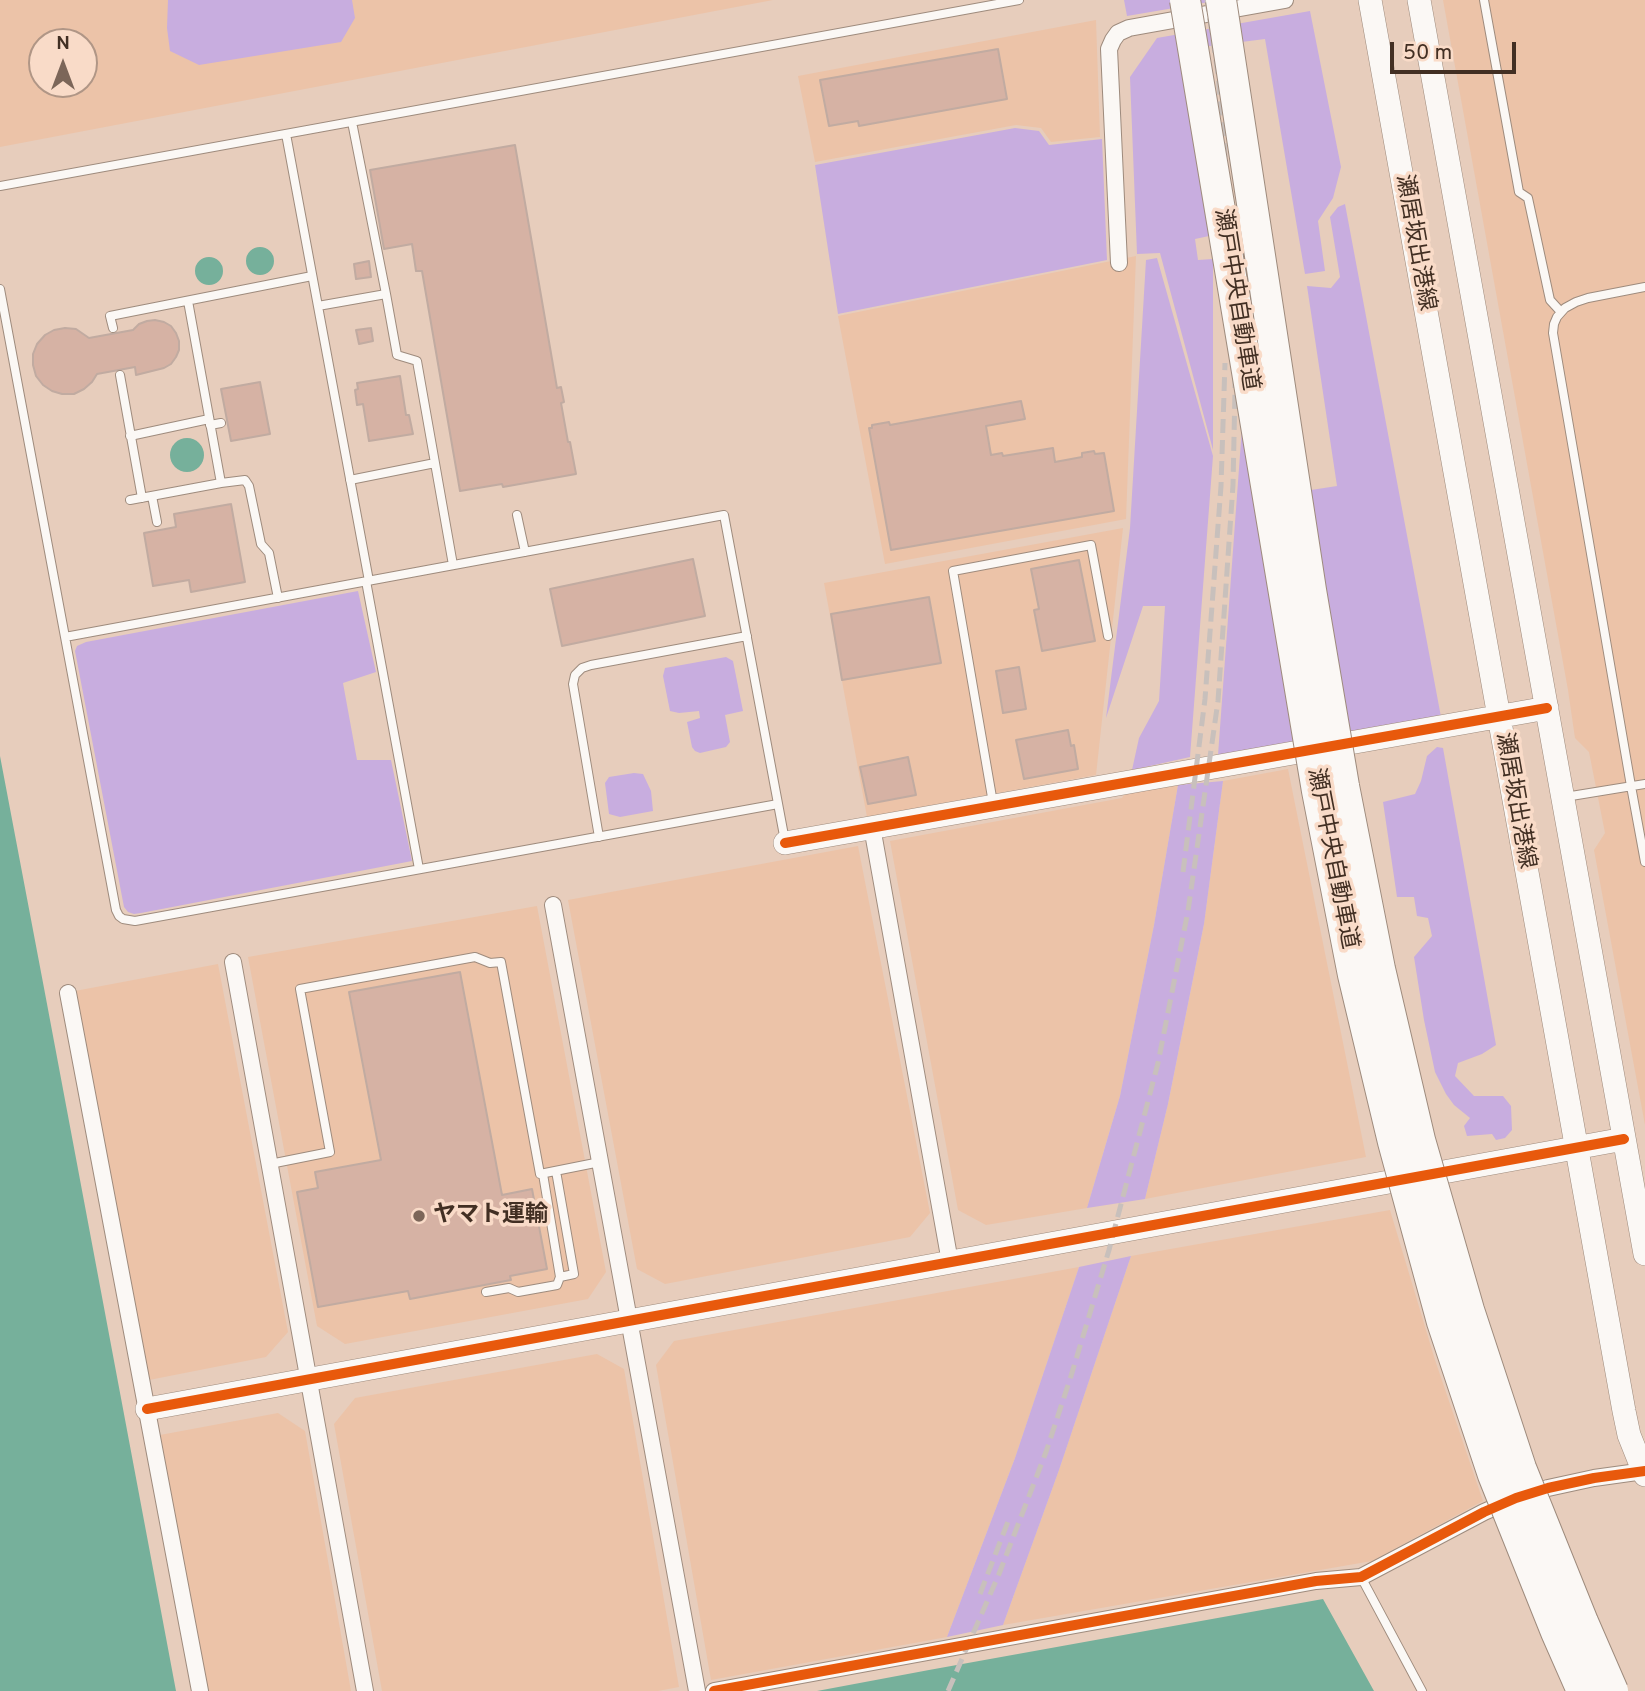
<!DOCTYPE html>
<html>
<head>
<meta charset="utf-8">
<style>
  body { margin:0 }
  #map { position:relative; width:1645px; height:1691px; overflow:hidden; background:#e7cdbc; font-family:Overpass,sans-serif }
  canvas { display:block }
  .north { position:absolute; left:28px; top:28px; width:70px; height:70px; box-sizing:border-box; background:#f9dbc8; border:2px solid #b09686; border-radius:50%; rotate:0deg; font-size:19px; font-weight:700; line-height:28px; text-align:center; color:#422f23 }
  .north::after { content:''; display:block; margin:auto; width:24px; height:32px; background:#7c6659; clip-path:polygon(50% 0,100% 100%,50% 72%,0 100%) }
  .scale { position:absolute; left:1390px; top:42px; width:126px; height:32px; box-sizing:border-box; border:4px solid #422f23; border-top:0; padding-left:9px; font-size:21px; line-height:24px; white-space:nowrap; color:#422f23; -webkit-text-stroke:5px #f9dbc8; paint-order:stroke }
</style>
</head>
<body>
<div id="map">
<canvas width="1645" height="1691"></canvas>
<div class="north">N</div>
<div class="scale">50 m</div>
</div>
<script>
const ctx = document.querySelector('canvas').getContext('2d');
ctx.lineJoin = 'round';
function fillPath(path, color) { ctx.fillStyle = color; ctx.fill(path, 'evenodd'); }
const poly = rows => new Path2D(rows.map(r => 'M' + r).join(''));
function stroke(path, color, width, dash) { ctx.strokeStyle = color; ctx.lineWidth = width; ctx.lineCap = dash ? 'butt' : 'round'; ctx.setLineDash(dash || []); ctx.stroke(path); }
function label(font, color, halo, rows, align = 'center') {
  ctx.font = font + ' Overpass,"Noto Sans JP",sans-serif'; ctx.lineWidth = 7; ctx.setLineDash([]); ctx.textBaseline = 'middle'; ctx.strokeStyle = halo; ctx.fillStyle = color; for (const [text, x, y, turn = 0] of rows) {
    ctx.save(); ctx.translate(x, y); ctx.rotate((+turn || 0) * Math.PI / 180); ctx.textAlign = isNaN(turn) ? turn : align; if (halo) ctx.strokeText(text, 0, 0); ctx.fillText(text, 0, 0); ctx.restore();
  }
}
fillPath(poly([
  [0,0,773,0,0,147],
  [42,42,84,42,84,84,42,84],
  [1443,0,1645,0,1645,1125,1594,850,1605,833,1589,752,1575,738,1568,690],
  [1096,20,1100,137,1051,142,1041,128,1016,125,815,162,798,76],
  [1136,256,1126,519,885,564,838,316],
  [1123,528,1096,775,867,817,824,583],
  [1288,769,1366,1157,1145,1199,1168,1104,1204,924,1223,781],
  [1178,785,1154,925,1120,1096,1087,1208,986,1225,958,1210,890,841,1122,798,1125,793],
  [858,846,930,1213,910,1237,665,1284,637,1269,568,900],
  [537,906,606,1272,588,1299,345,1344,317,1326,248,957],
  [218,964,288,1332,266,1357,149,1380,75,991],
  [1390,1210,1435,1360,1483,1501,1372,1561,1003,1625,1059,1470,1131,1256],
  [1079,1267,1015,1458,947,1637,711,1680,656,1365,674,1341],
  [597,1354,624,1369,679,1687,658,1691,382,1691,334,1424,355,1398],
  [278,1413,305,1431,351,1691,207,1691,160,1435]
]), '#ecc3a8');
fillPath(poly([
  [168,0,352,0,355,18,341,42,199,65,170,51,167,28],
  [1124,0,1221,0,1127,16],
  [1310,11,1341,167,1333,198,1318,221,1325,271,1305,274,1265,39,1179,50,1209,236,1195,239,1198,260,1213,259,1213,450,1160,253,1137,254,1130,77,1157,38],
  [1015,128,1039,131,1049,145,1102,139,1107,260,838,314,815,165],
  [1345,204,1441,717,1218,755,1244,400,1259,498,1337,486,1307,286,1331,288,1340,277,1330,217,1338,207],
  [1157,258,1213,456,1190,757,1132,770,1139,738,1159,701,1165,606,1143,606,1106,718,1130,528,1146,260],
  [358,591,376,672,343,683,357,760,391,760,412,861,141,913,134,914,128,912,124,907,75,651,77,646,86,642],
  [726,657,733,661,743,711,725,715,730,742,726,747,700,753,695,751,692,747,687,722,700,718,699,711,679,713,670,711,663,676,665,668],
  [1437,747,1443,748,1496,1045,1482,1054,1458,1063,1455,1076,1474,1096,1503,1096,1511,1106,1512,1130,1505,1138,1496,1140,1492,1134,1467,1136,1464,1126,1470,1118,1454,1105,1446,1094,1435,1072,1424,1020,1414,957,1432,936,1428,918,1417,916,1414,897,1397,897,1383,802,1415,794,1421,781,1427,756],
  [634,773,643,774,651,791,653,811,620,817,609,814,605,783,609,777],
  [1223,781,1204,924,1168,1104,1145,1199,1087,1208,1120,1096,1154,925,1178,785],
  [1131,1256,1059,1470,1003,1625,947,1637,1015,1458,1079,1267]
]), '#c8addf');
fillPath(poly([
  '246 261a14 14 0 1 1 28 0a14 14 0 1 1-28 0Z',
  '195 271a14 14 0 1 1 28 0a14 14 0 1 1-28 0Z',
  '170 455a17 17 0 1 1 34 0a17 17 0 1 1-34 0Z',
  [0,756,44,988,176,1691,0,1691],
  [1323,1599,1374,1691,817,1691,929,1670]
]), '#76b09b');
const building = poly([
  [998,49,1007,99,859,126,858,121,829,126,820,80,998,49],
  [515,145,557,388,561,387,564,402,561,403,568,442,570,442,576,474,503,487,502,484,460,491,422,271,416,271,412,244,384,249,370,170,515,145],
  [369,261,371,277,356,279,354,264,369,261],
  [155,320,164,322,171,326,176,333,179,341,179,350,176,357,171,364,164,368,136,375,135,367,97,374,92,382,84,389,74,394,62,394,52,391,43,385,36,376,33,365,33,354,37,344,45,335,54,330,65,328,76,329,89,338,133,330,139,324,147,321,155,320],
  [371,328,373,341,359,344,356,330,371,328],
  [400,376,406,415,409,415,413,434,369,441,363,404,357,405,355,390,358,389,357,383,400,376],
  [260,382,270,434,231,441,221,389,260,382],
  [1021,401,1025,419,986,426,991,455,1002,453,1003,456,1053,448,1055,462,1082,457,1082,453,1094,451,1095,454,1104,453,1114,511,891,550,869,428,872,428,872,425,889,422,890,425,1021,401],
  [231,504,245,582,191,592,189,580,153,586,144,533,176,527,174,514,231,504],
  [693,559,705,616,562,646,550,589,693,559],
  [1079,560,1095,641,1042,651,1034,610,1039,609,1031,569,1079,560],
  [929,597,941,663,842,680,831,614,929,597],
  [1019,667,1026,709,1003,713,996,671,1019,667],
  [1068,730,1071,746,1074,745,1078,769,1024,779,1016,740,1068,730],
  [908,757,916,795,868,804,860,767,908,757],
  [460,972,502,1195,532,1189,547,1269,510,1276,511,1280,410,1299,408,1291,318,1307,297,1192,318,1188,315,1172,381,1160,349,992,460,972]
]);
fillPath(building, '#d6b2a4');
stroke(building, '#c1aba1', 2);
const lane = poly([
  [1484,0,1519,192,1528,198,1550,300,1561,312],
  [352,122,386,294],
  [286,134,369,581],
  [0,186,1019,0],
  [1645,287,1588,298,1576,302,1565,308,1557,317,1554,324,1553,333,1631,786,1645,862],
  [0,289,116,910,119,916,123,919,135,921,778,804],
  [188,301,221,483],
  [318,306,386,294,397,355,417,361,453,565],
  [113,328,110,316,312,276],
  [120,375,142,498],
  [210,425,221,423],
  [130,436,209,419],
  [350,480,435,463],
  [152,496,157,522],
  [130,500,221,483,245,480,249,486,261,544,269,553,278,598],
  [517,515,525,552],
  [366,581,419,869],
  [65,637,724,515,785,841],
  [1565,797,1645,784],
  [993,803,953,571,1091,545,1108,636],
  [599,837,573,684,575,675,582,668,591,665,747,636],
  [270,1164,330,1152,300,989,475,957,490,963,501,962,540,1174,600,1162],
  [543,1174,560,1277,574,1274,556,1171],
  [486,1292,509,1288,518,1292,557,1285,560,1277],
  [1361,1577,1422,1691]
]);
const street = poly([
  [1119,263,1109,49,1113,40,1118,33,1129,28,1285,0],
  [872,827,950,1262],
  [553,905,697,1691],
  [233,962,365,1691],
  [68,993,200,1691],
  [714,1691,1316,1581,1361,1577,1484,1512,1516,1498,1548,1488,1594,1478,1645,1471]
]);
const secondary = poly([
  [1370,0,1624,1411,1629,1435,1645,1475],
  [1419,0,1645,1254],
  [785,843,1547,708],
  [147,1409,1624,1139]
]);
stroke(lane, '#9e8b7d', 10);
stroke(street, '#9e8b7d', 18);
stroke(secondary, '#9e8b7d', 24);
stroke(lane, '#fbf8f5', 8);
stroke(street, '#fbf8f5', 16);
stroke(secondary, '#fbf8f5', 23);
stroke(poly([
  [1183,872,1205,699,1221,486,1225,363],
  [980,1594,1009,1519],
  [948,1691,999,1574,1046,1452,1071,1376,1109,1250,1158,1063,1188,911,1218,701,1233,485,1235,390,1234,291,1226,166,1218,74,1207,0]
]), '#c8c0bc', 5, [14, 7]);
const highwayBridge = poly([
  [1185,0,1317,791,1353,975,1393,1142,1442,1322,1493,1475,1556,1632,1582,1691],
  [1221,0,1311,590,1344,786,1380,969,1420,1140,1469,1310,1521,1468,1583,1622,1613,1691]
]);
stroke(highwayBridge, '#9e8b7d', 32, []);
stroke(highwayBridge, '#fbf8f5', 30);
stroke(poly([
  [785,843,1547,708],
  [147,1409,1624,1139],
  [714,1691,1316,1581,1361,1577,1484,1512,1516,1498,1548,1488,1594,1478,1645,1471]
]), '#e8590c', 10);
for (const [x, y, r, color] of [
  [419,1216,7,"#7c6659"]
]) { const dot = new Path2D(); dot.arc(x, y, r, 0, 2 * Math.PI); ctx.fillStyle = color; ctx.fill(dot); stroke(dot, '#f9dbc8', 2.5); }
label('23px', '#422f23', '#f9dbc8', [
  ["瀬居坂出港線",1414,243,80],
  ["瀬戸中央自動車道",1235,300,81],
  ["瀬居坂出港線",1514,801,80],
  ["瀬戸中央自動車道",1331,859,79]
]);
label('bold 23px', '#422f23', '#f9dbc8', [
  ["ヤマト運輸",433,1216]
], 'left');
</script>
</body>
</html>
